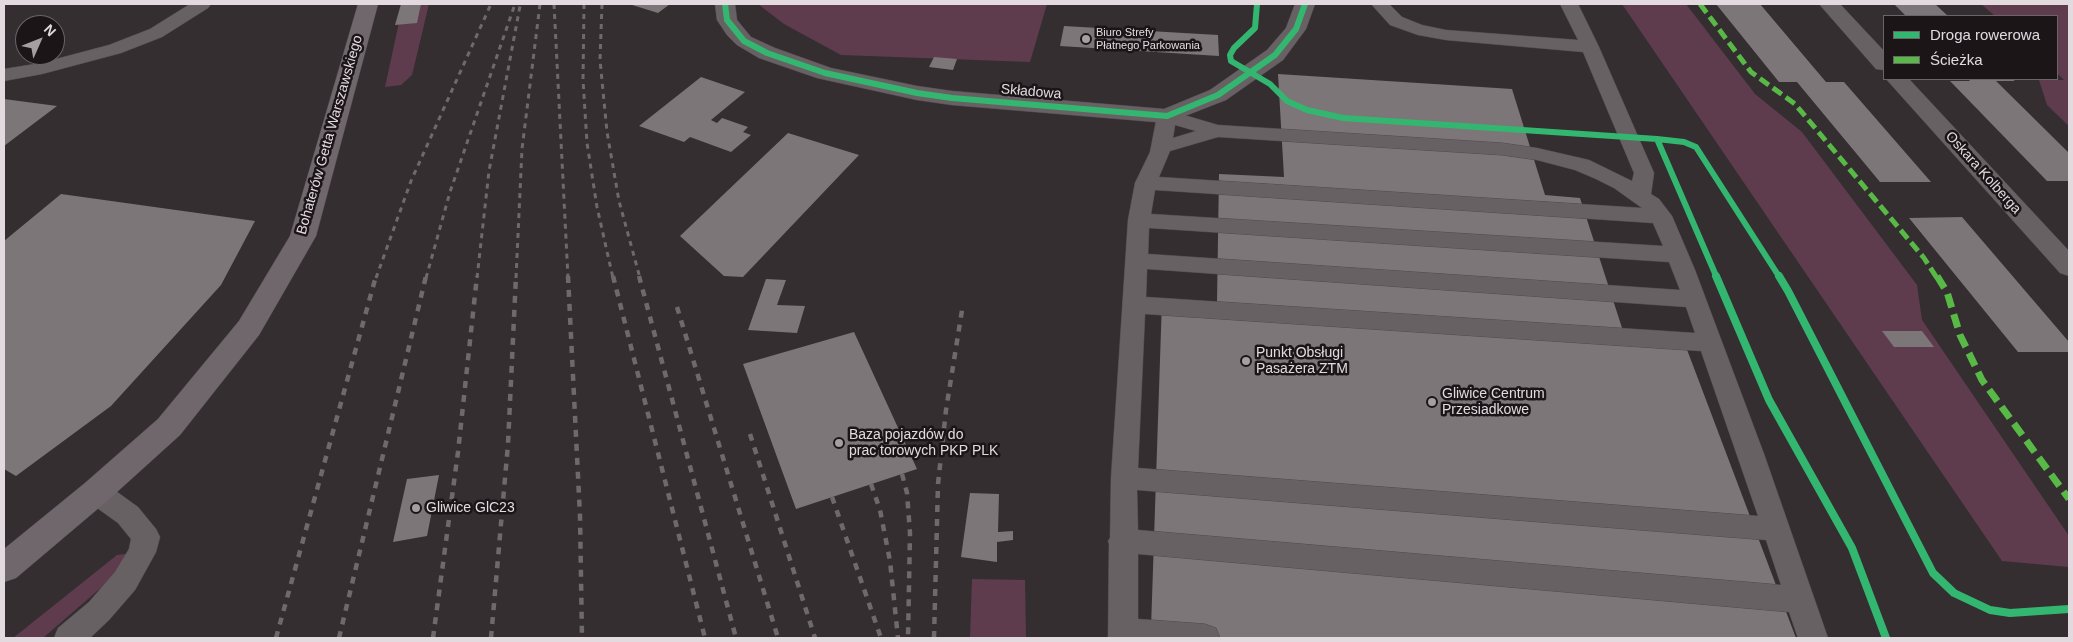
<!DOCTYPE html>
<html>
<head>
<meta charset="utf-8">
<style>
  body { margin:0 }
  #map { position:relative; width:2073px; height:642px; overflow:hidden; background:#342e31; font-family:Arial,sans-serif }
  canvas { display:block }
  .frame { position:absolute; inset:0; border:5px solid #e3dadf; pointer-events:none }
  .legend { position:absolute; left:1883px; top:15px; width:175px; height:65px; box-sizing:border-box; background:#1b1518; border:1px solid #6b6468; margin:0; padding:6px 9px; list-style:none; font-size:15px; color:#e3dadf }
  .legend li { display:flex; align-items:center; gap:10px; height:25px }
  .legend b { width:25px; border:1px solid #6b6468 }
  .north { position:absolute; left:15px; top:15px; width:50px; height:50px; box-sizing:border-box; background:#1b1518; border:1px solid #6b6468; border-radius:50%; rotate:46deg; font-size:14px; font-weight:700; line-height:20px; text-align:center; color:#e3dadf }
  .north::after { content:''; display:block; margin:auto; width:18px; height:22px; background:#a69ea2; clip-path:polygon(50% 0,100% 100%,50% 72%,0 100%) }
</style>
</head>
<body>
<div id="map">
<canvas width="2073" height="642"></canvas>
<div class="frame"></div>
<ul class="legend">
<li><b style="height:6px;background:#33b770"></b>Droga rowerowa</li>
<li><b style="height:6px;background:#58b947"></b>Ścieżka</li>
</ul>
<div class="north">N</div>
</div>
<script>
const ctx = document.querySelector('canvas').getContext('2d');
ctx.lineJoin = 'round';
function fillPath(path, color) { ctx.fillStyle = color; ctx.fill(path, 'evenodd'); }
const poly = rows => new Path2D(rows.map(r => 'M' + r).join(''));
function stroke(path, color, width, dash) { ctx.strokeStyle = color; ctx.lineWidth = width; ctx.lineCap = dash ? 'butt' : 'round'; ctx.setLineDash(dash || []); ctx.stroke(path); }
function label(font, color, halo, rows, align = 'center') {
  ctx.font = font + ' Arial,sans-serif'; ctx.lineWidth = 5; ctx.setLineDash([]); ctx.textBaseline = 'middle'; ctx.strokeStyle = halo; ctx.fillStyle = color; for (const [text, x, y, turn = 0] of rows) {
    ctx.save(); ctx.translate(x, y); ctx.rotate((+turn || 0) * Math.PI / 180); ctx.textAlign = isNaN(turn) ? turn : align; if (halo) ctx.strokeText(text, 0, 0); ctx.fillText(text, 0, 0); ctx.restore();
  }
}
fillPath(poly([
  [403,4,429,4,412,75,401,85,385,87],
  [758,4,1047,4,1030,62,841,55,784,24],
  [1622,4,1686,4,1755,94,1802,132,1917,285,1922,320,2069,536,2069,567,2002,561],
  [1981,4,2069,4,2069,126,2047,105,2039,80,2064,80,2057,73,2057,16,1995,16],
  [142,552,43,638,13,638,117,555],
  [972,579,1025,580,1026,638,970,638]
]), '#5e3c4e');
fillPath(poly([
  [401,4,421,4,417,23,395,25],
  [629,4,670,4,658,13],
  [1716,4,1760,4,1826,82,1844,82,1931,182,1880,182,1797,82,1779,82],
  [1894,4,1935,4,1948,16,1906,16],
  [1064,26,1218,35,1219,56,1060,46],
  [934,57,957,59,953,70,929,67],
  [1278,74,1512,89,1545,195,1580,198,1624,334,1683,339,1796,638,1171,638,1171,629,1151,628,1162,300,1217,302,1219,174,1284,177],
  [701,77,745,92,711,120,717,123,722,118,748,127,743,132,751,135,731,152,690,137,684,142,639,126],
  [1968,79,2012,79,2015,81,1996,81,2069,153,2069,181,2047,181,1950,81,1970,81],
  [4,99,57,106,4,146],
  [788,133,859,155,743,277,724,276,680,236],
  [61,194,255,221,221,285,111,406,16,476,4,469,4,241],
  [1962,217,2069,342,2069,352,2018,352,1909,218],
  [766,279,786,280,777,305,805,306,797,333,748,330],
  [1882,331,1922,331,1934,347,1894,347],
  [854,332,917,469,796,509,743,364],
  [439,475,427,536,393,542,407,479],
  [970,493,999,494,998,532,1013,531,1013,540,997,542,997,562,961,557]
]), '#7c7678');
const service = poly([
  [190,4,211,4,208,8,162,37,121,53,42,74,4,81,4,69,41,63,109,45,150,29,190,4],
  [1371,4,1389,4,1402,17,1422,25,1446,30,1578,40,1560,4,1578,4,1599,47,1654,173,1651,194,1659,199,1672,216,1695,270,1764,454,1828,638,1798,638,1789,612,1138,554,1138,619,1205,624,1216,628,1220,638,1108,638,1109,544,1108,541,1110,538,1111,478,1128,220,1135,183,1150,152,1157,116,1160,112,1167,110,1218,125,1502,143,1537,148,1589,160,1632,181,1634,173,1583,52,1446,40,1418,35,1390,25,1371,4],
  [1175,125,1196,131,1173,138,1175,125],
  [1218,137,1502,155,1537,160,1575,170,1596,179,1614,188,1642,208,1159,177,1170,151,1218,137],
  [1155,190,1653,223,1663,246,1151,214,1155,190],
  [1149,228,1669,262,1680,290,1148,254,1149,228],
  [1147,269,1686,307,1695,333,1146,297,1147,269],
  [1145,314,1701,351,1758,516,1138,468,1145,314],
  [1137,490,1766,540,1781,585,1138,530,1137,490],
  [96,481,106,484,138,507,156,529,160,537,156,552,135,590,109,620,90,638,54,638,58,628,89,602,115,572,129,549,131,539,118,523,86,500,82,492,86,484,96,481]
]);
const minor = poly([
  [715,4,735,4,737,20,751,37,775,48,831,68,917,86,952,91,1164,109,1210,90,1267,50,1286,28,1295,4,1315,4,1306,29,1283,60,1226,100,1167,123,952,105,917,100,817,78,759,58,737,45,727,35,717,20,715,4],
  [1819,4,1840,4,1884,51,1884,70,1876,69,1819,4],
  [1886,79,1909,79,2069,251,2069,276,2060,273,1886,79]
]);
const secondary = poly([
  [358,4,378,4,316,236,259,335,180,435,107,501,16,578,4,582,4,549,85,483,158,419,239,321,290,236,358,4]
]);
stroke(service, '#504a4d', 1);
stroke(minor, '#504a4d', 1);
stroke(secondary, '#504a4d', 1);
fillPath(service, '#676164');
fillPath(minor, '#676164');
fillPath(secondary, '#70676c');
stroke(poly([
  [554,4,568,278],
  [584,4,583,80,587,143,597,207,613,278],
  [602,4,600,60,607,132,619,201,640,278],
  [376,278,411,181,491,4],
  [426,278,450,192,515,4],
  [477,278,489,171,520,6],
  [516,278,522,149,540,4]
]), '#6e6a6c', 3, [5, 5]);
stroke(poly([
  [568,276,580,516,582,638],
  [613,276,705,638],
  [639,276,736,638],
  [677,307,778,638],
  [750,434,815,638],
  [902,474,907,493,910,533,908,638],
  [871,484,880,510,890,561,898,638],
  [832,497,881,638],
  [276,638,376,276],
  [339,638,426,276],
  [433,638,458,452,477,276],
  [491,638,508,444,516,276],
  [934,638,938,484,946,410,963,304]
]), '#6e6a6c', 4.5, [7, 7]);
stroke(poly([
  [1700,4,1751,72,1795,104,1924,258,1937,278]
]), '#58b947', 5, [11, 5]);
stroke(poly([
  [1937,276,1947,292,1960,335,1982,380,2069,499]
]), '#58b947', 7, [14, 7]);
stroke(poly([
  [725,4,727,20,744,41,767,53,825,73,917,93,952,98,1167,116,1218,95,1275,55,1296,29,1305,4],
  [1257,4,1255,28,1234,48,1230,55,1231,61,1270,84,1287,101,1307,110,1343,118,1657,139,1684,142,1696,147,1780,278],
  [1657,139,1717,278]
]), '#33b770', 6);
stroke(poly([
  [1716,276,1769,400,1852,548,1886,638],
  [1779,276,1788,291,1933,573,1954,593,1990,610,2010,613,2069,609]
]), '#33b770', 8);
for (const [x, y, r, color] of [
  [1086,39,5,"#a69ea2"],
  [1246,361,5,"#a69ea2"],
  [1432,402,5,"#a69ea2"],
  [839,443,5,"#a69ea2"],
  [416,508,5,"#a69ea2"]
]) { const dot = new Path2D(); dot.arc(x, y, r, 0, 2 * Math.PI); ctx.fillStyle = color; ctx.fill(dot); stroke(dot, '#1b1518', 2); }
label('11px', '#e3dadf', '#1b1518', [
  ["Biuro Strefy",1096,33],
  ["Płatnego Parkowania",1096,46]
], 'left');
label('14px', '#e3dadf', '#1b1518', [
  ["Składowa",1031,92,5],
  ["Bohaterów Getta Warszawskiego",330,135,-74],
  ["Oskara Kolberga",1983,173,48]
]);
label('14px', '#e3dadf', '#1b1518', [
  ["Punkt Obsługi",1256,353],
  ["Pasażera ZTM",1256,369],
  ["Gliwice Centrum",1442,394],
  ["Przesiadkowe",1442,410],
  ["Baza pojazdów do",849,435],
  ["prac torowych PKP PLK",849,451],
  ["Gliwice GlC23",426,508]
], 'left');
</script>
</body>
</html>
